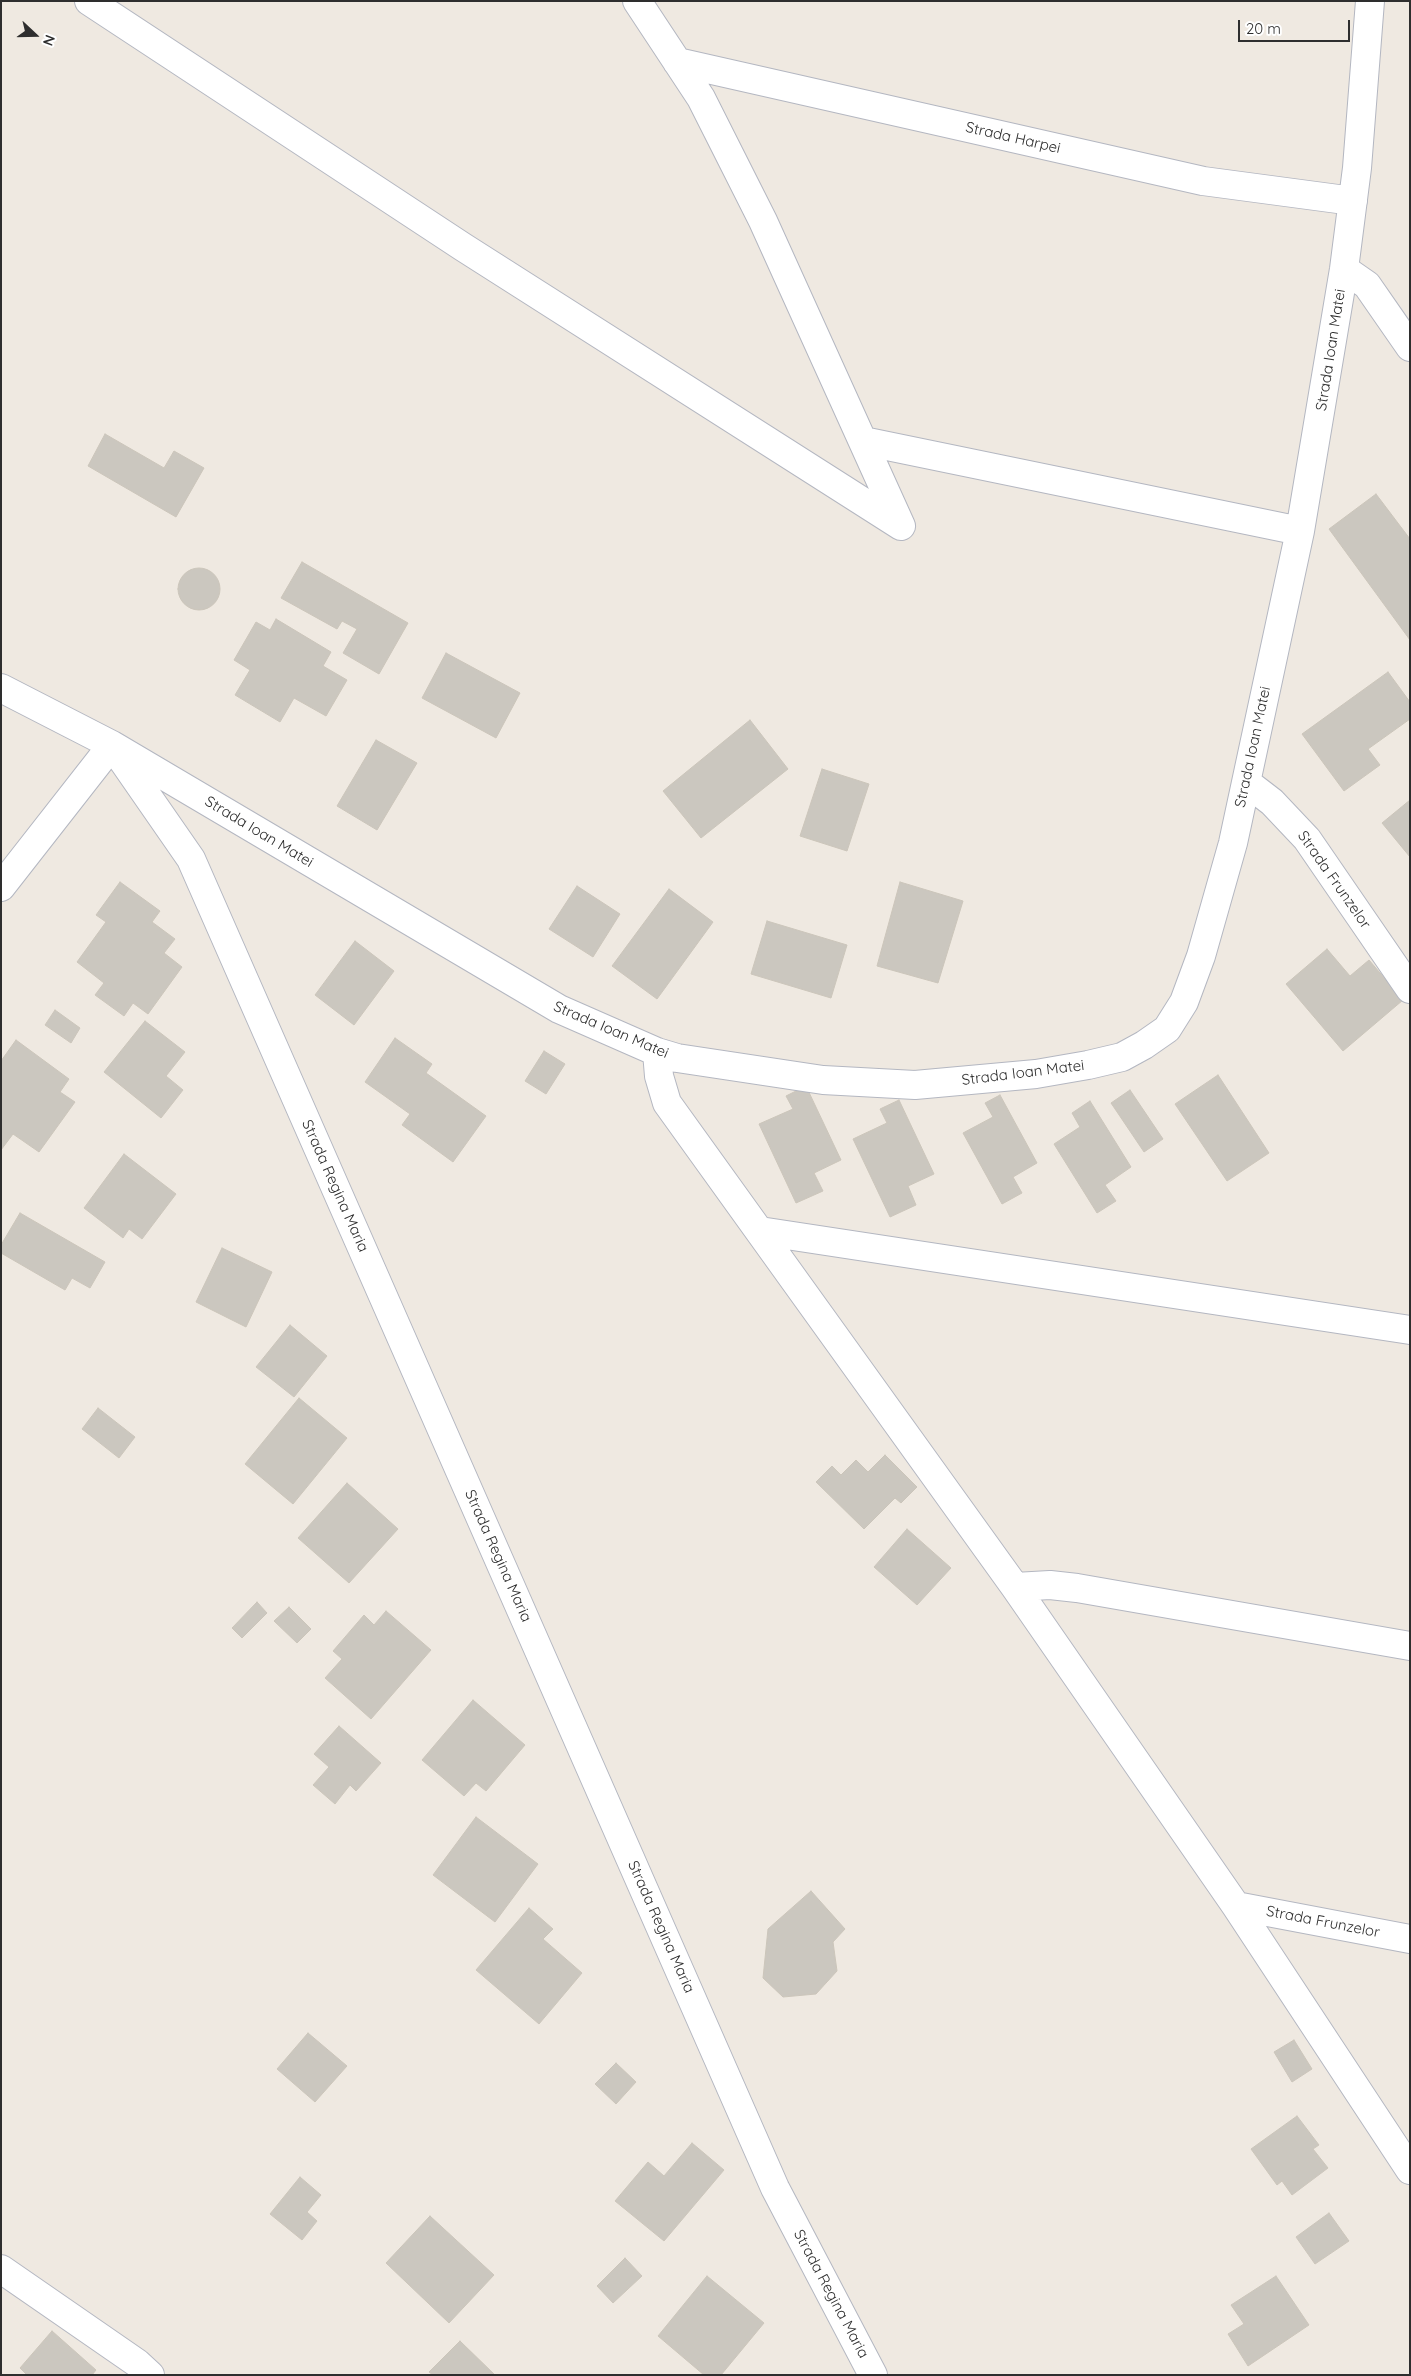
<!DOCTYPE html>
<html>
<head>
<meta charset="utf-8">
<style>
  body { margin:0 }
  #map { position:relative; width:1411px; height:2376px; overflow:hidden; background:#efe9e1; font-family:Quicksand,sans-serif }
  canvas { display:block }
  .frame { position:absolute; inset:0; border:2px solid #2e2e2e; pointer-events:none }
  .north { position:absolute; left:10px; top:10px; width:50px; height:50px; -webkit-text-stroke:4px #fff; paint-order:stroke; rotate:111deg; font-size:14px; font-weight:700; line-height:20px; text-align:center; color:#2e2e2e }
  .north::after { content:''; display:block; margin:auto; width:18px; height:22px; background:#2e2e2e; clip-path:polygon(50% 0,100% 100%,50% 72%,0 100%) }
  .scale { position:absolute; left:1238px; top:20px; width:112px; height:22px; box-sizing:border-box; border:2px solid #2e2e2e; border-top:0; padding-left:6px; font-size:15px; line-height:18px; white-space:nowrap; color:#2e2e2e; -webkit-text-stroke:4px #fff; paint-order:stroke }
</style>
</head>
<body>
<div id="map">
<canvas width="1411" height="2376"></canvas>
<div class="frame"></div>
<div class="north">N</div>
<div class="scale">20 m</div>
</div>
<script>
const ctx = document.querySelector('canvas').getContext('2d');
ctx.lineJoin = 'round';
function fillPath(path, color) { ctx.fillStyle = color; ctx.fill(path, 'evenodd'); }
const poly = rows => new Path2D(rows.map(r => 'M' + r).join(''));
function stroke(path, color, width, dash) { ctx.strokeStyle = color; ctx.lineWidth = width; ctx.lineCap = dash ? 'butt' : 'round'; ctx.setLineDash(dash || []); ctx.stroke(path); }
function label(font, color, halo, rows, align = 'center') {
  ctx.font = font + ' Quicksand,sans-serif'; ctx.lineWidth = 5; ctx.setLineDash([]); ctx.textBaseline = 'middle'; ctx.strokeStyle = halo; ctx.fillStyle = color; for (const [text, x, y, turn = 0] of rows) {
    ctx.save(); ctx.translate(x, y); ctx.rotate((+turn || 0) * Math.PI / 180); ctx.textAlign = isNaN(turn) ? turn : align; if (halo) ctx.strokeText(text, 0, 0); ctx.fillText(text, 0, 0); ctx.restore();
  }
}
const building = poly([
  [105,434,164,468,174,451,204,468,176,517,88,466,105,434],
  [1376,494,1410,539,1410,640,1329,529,1376,494],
  [302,562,408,623,379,674,343,653,357,629,342,621,337,629,281,598,302,562],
  '178 589a21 21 0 1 1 42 0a21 21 0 1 1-42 0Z',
  [276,619,331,652,323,666,347,680,326,716,294,698,280,722,235,695,250,670,234,660,256,622,270,630,276,619],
  [446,653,520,693,496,738,422,698,446,653],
  [1388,672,1410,702,1410,719,1368,749,1380,765,1344,791,1302,734,1388,672],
  [750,720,788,769,701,838,663,791,750,720],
  [376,740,417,763,377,830,337,806,376,740],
  [822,769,869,784,847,851,800,836,822,769],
  [1410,800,1410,857,1382,823,1410,800],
  [120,882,160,911,152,922,175,939,164,953,182,967,148,1014,133,1003,124,1016,95,995,104,983,77,962,106,922,96,915,120,882],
  [900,882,963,901,938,983,877,966,900,882],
  [577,886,620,914,593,957,549,929,577,886],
  [669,889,713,922,657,999,612,966,669,889],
  [767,921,847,945,831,998,751,974,767,921],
  [355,941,394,971,354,1025,315,995,355,941],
  [1327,949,1350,976,1369,960,1403,1000,1343,1051,1286,984,1327,949],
  [55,1010,80,1028,71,1043,45,1025,55,1010],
  [145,1021,185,1052,166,1076,183,1090,161,1118,104,1072,145,1021],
  [395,1038,432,1064,426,1073,486,1116,453,1162,402,1125,410,1114,365,1082,395,1038],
  [16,1040,69,1079,60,1092,75,1102,39,1152,13,1134,1,1150,1,1061,16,1040],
  [544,1051,565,1064,546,1094,525,1081,544,1051],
  [1218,1075,1269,1153,1227,1181,1175,1104,1218,1075],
  [806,1086,841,1160,814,1173,823,1191,796,1203,759,1124,793,1109,786,1096,806,1086],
  [1130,1090,1163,1139,1144,1152,1111,1103,1130,1090],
  [1000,1095,1037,1163,1013,1177,1022,1193,1002,1204,963,1133,993,1117,985,1103,1000,1095],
  [899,1100,934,1174,908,1186,916,1205,890,1217,853,1139,887,1123,880,1109,899,1100],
  [1090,1101,1131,1167,1105,1185,1116,1201,1097,1213,1054,1144,1080,1127,1072,1113,1090,1101],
  [124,1154,176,1194,142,1239,129,1229,123,1238,84,1208,124,1154],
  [20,1213,105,1262,90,1288,72,1278,65,1290,1,1253,1,1245,20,1213],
  [222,1248,272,1272,246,1327,196,1302,222,1248],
  [290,1325,327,1356,294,1397,256,1367,290,1325],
  [299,1398,347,1438,293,1504,245,1464,299,1398],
  [98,1408,135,1437,119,1458,82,1429,98,1408],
  [885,1455,917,1487,901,1503,895,1498,864,1529,816,1482,832,1466,841,1475,856,1460,868,1472,885,1455],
  [347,1483,398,1529,349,1583,298,1538,347,1483],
  [907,1529,951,1568,917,1605,874,1567,907,1529],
  [257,1602,267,1613,242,1638,232,1628,257,1602],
  [289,1607,311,1629,297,1643,274,1621,289,1607],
  [386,1611,431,1650,371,1719,325,1678,342,1659,333,1651,364,1615,374,1625,386,1611],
  [473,1700,525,1745,486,1791,476,1783,464,1796,422,1760,473,1700],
  [339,1726,381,1763,356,1791,350,1785,335,1804,313,1785,329,1767,314,1754,339,1726],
  [476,1817,538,1864,495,1922,433,1875,476,1817],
  [811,1891,845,1929,833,1942,837,1971,816,1994,783,1997,763,1978,768,1929,811,1891],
  [529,1908,553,1929,543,1939,582,1973,539,2024,476,1970,529,1908],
  [308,2033,347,2066,315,2102,277,2069,308,2033],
  [1294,2040,1312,2069,1292,2082,1274,2052,1294,2040],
  [616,2063,636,2082,616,2104,595,2084,616,2063],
  [1297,2116,1319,2145,1313,2149,1328,2168,1292,2195,1282,2181,1277,2185,1251,2149,1297,2116],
  [692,2143,724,2170,664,2241,615,2201,648,2162,664,2176,692,2143],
  [300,2177,321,2195,307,2212,317,2221,302,2240,270,2214,300,2177],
  [1329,2213,1349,2241,1315,2264,1296,2237,1329,2213],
  [430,2216,494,2275,449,2323,386,2263,430,2216],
  [625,2258,642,2276,613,2303,597,2286,625,2258],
  [707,2276,764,2323,721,2375,704,2375,658,2336,707,2276],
  [1276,2276,1309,2325,1248,2366,1228,2334,1244,2324,1231,2305,1276,2276],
  [52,2331,96,2370,92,2375,27,2375,20,2368,52,2331],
  [460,2341,495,2375,433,2375,429,2372,460,2341]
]);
fillPath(building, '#cbc7bf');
stroke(building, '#cbc5ba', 1);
const street = poly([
  [89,1,463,247,901,526,763,221,701,98,637,1],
  [677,62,1203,181,1353,201],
  [1344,269,1367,285,1410,347],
  [863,441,1300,531],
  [1,688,112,745,191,859,775,2188,873,2375],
  [1246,782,1272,802,1307,839,1410,989],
  [1,887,112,745,559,1009,657,1052,677,1058,823,1080,915,1085,1036,1074,1088,1065,1122,1057,1144,1045,1167,1029,1184,1002,1201,956,1233,843,1300,531,1344,269,1357,168,1370,1],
  [657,1052,659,1076,667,1103,1015,1587,1236,1906,1410,2170],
  [760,1231,1410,1330],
  [1015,1587,1050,1585,1077,1588,1410,1646],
  [1236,1906,1410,1939],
  [1,2269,137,2363,150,2375]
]);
stroke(street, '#b4b7c1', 30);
stroke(street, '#fff', 28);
label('15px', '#2e2e2e', '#fff', [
  ["Strada Harpei",1013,138,13],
  ["Strada Ioan Matei",1331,350,-81],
  ["Strada Ioan Matei",1253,747,-78],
  ["Strada Ioan Matei",259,832,31],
  ["Strada Frunzelor",1334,880,55],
  ["Strada Ioan Matei",611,1030,23],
  ["Strada Ioan Matei",1023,1073,-7],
  ["Strada Regina Maria",335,1186,66],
  ["Strada Regina Maria",498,1556,66],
  ["Strada Frunzelor",1323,1922,11],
  ["Strada Regina Maria",661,1927,66],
  ["Strada Regina Maria",831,2294,62]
]);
</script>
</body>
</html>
